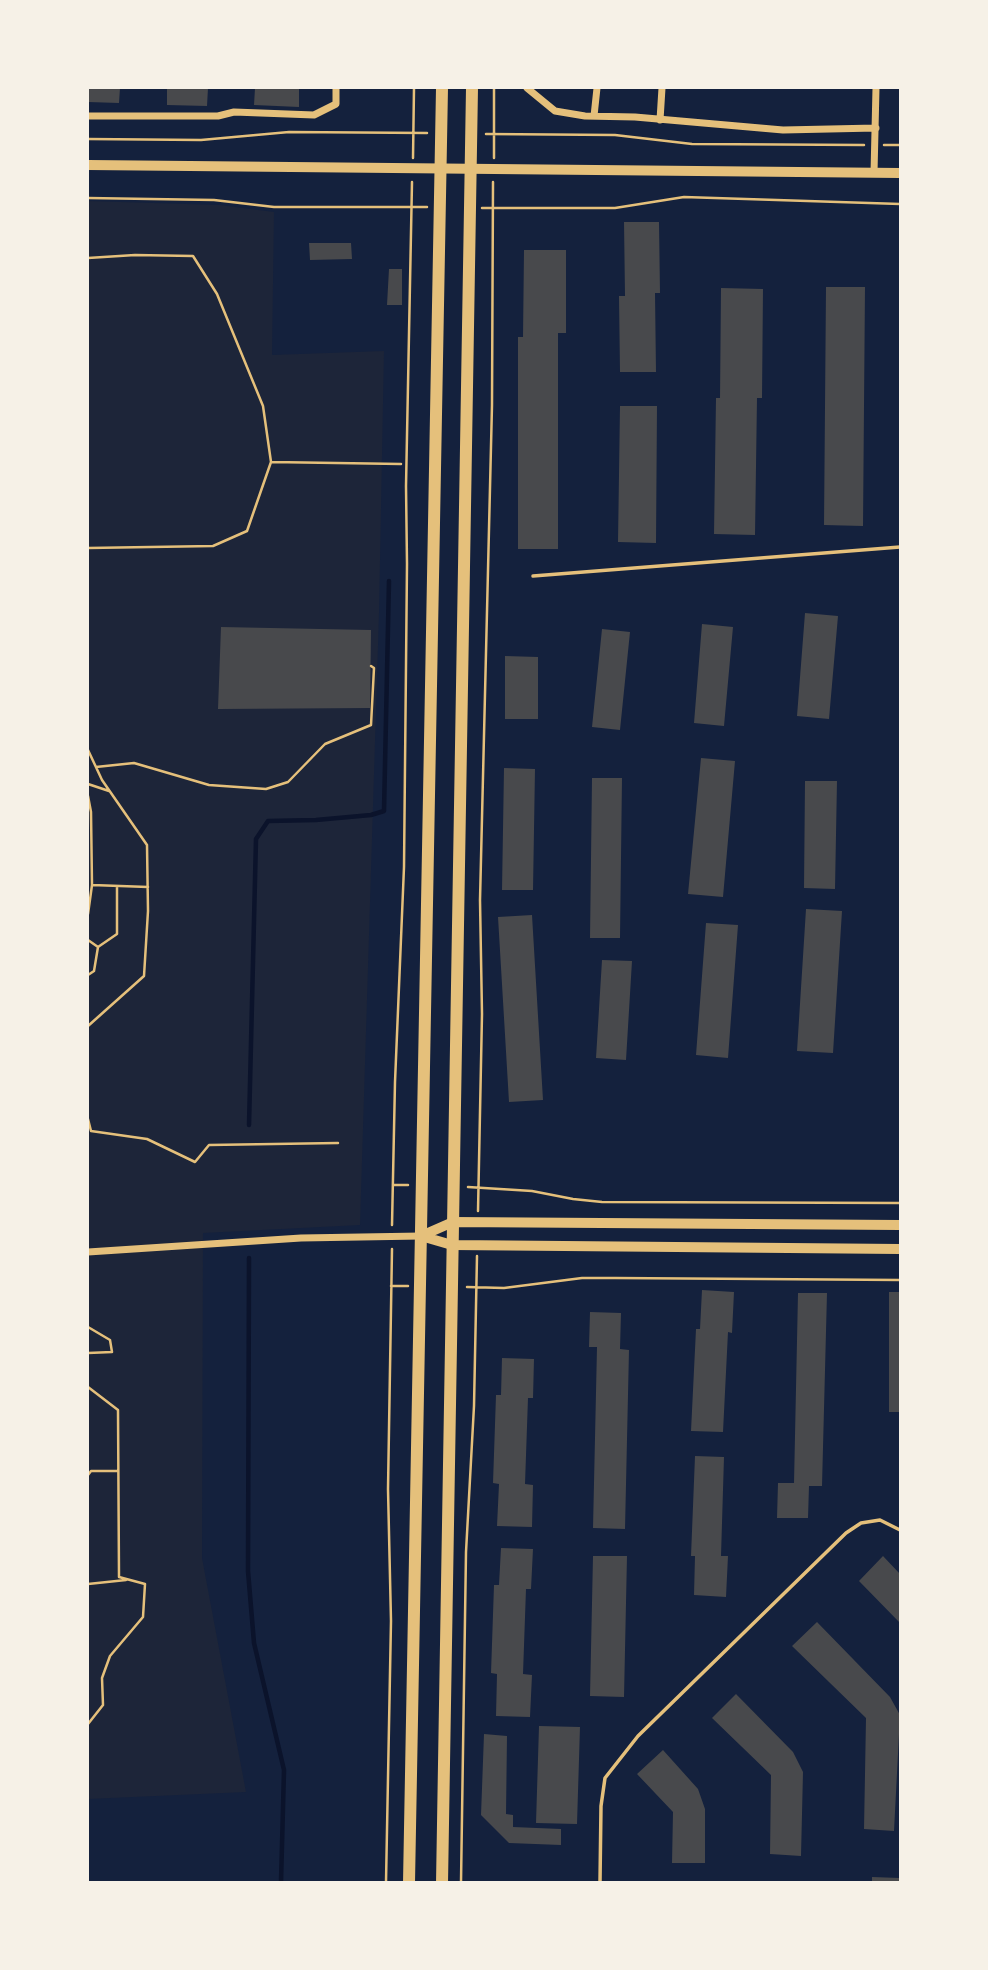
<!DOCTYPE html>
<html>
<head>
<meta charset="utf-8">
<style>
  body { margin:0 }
  #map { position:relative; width:988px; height:1970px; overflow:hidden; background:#14213d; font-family:"Sofia Sans Condensed",sans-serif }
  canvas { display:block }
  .frame { position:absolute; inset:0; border:89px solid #f6f1e7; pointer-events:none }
</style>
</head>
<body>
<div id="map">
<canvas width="988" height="1970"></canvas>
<div class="frame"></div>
</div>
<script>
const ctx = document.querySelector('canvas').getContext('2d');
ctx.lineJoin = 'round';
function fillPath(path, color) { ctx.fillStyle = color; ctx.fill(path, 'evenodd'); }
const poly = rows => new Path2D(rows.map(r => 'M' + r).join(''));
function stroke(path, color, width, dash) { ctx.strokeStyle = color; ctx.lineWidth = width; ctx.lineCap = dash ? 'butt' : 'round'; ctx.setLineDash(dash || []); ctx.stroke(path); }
fillPath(poly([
  [88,201,220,205,274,212,272,355,384,351,379,613,360,1225,203,1233,202,1558,246,1792,88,1799]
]), '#1d2539');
stroke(poly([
  [249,1125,256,839,268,821,316,820,371,815,384,811,389,581],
  [249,1258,248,1571,254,1643,284,1770,281,1882]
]), '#0b132b', 4.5);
fillPath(poly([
  [88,88,120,88,119,103,88,102],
  [167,88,208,88,207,106,167,105],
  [255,88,299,88,299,107,254,105],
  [624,222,659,222,660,293,655,293,656,372,620,372,619,296,625,296],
  [309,243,351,243,352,259,310,260],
  [524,250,566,250,566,333,558,333,558,549,518,549,518,337,523,337],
  [389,269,402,269,402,305,387,305],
  [826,287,865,287,863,526,824,525],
  [721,288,763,289,762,398,757,398,755,535,714,534,716,398,720,398],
  [620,406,657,406,656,543,618,542],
  [805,613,838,616,829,719,797,716],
  [702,624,733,627,724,726,694,723],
  [221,627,371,630,370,708,218,709],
  [602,629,630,632,620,730,592,727],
  [505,656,538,657,538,719,505,719],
  [701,758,735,761,723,897,688,894],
  [504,768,535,769,533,890,502,890],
  [592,778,622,778,620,938,590,938],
  [805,781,837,781,835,889,804,888],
  [806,909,842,911,833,1053,797,1051],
  [532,915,543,1100,509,1102,498,917],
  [706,923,738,925,728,1058,696,1055],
  [602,960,632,961,626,1060,596,1058],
  [702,1290,734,1292,732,1333,728,1332,723,1432,691,1431,696,1329,700,1329],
  [889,1292,900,1292,900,1412,889,1412],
  [798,1293,827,1293,822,1486,809,1486,808,1518,777,1518,778,1483,794,1483],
  [590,1312,621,1313,620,1349,629,1350,625,1529,593,1528,597,1347,589,1347],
  [502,1358,534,1359,533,1398,528,1398,525,1484,533,1485,532,1527,497,1526,499,1484,493,1483,496,1395,501,1395],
  [695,1456,724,1457,721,1556,728,1556,726,1597,694,1595,695,1556,691,1556],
  [501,1548,533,1549,531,1589,526,1589,523,1674,532,1675,530,1717,496,1716,497,1674,491,1673,494,1585,499,1585],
  [593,1556,627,1556,624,1697,590,1696],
  [883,1556,900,1574,900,1623,859,1581],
  [817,1622,890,1697,900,1715,894,1831,864,1829,866,1718,792,1646],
  [736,1694,793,1752,803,1772,801,1856,770,1854,771,1775,712,1718],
  [539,1726,580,1727,577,1824,536,1823],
  [484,1734,507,1736,506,1814,513,1815,513,1827,561,1829,561,1845,509,1843,481,1815],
  [663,1750,698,1789,705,1809,705,1863,672,1863,673,1812,637,1774],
  [872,1877,900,1878,900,1882,872,1882]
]), '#48494c');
stroke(poly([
  [486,134,615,135,692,144,864,145],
  [88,139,201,140,289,132,427,133],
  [884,145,900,145],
  [413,158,414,88],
  [494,158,494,88],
  [88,198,214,200,274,207,427,207],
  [482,208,615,208,684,197,900,204],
  [88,258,135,255,193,256,217,294,263,406,271,462,401,464],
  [88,548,213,546,247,531,271,462],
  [88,750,102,780,147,845,148,911,144,976,88,1026],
  [96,767,134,763,209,785,266,789,288,782,325,744,371,725,374,668,371,666],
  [88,784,109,791],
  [88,796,91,812,92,885,148,887],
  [88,914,92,885],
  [88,940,98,947],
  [88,975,94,971,98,947,117,934,117,886],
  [88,1119,91,1131,147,1139,195,1162,209,1145,338,1143],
  [394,1185,408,1185],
  [468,1187,532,1191,573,1199,602,1202,900,1203],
  [478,1211,482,1014,480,900,492,405,493,182],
  [392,1225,395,1082,404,867,407,564,406,486,412,182],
  [391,1286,408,1286],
  [467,1287,504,1288,582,1278,615,1278,900,1280],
  [88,1327,110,1340,112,1352,88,1353],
  [88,1387,118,1410,119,1577,145,1584,143,1617,110,1656,102,1678,103,1705,88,1724],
  [88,1475,91,1471,117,1471],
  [88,1584,126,1580],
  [386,1882,391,1621,388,1489,392,1249],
  [461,1882,466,1552,474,1406,477,1256]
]), '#e5c07b', 2.5);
stroke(poly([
  [533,576,900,547],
  [600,1882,601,1806,605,1778,638,1736,846,1533,861,1523,880,1520,900,1530]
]), '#e5c07b', 3.5);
stroke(poly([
  [527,88,555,111,585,116,635,117,783,130,876,128],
  [88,116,218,116,234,112,314,115,336,104,336,88],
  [594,116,597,88],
  [660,120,662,88],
  [874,173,876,88],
  [88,1252,301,1238,421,1236]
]), '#e5c07b', 7);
stroke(poly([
  [88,165,900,173]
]), '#e5c07b', 10);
stroke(poly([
  [421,1236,453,1222,900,1225],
  [421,1236,452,1245,900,1249]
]), '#e5c07b', 10);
stroke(poly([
  [409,1882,442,88],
  [442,1882,472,88]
]), '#e5c07b', 12);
</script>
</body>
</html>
